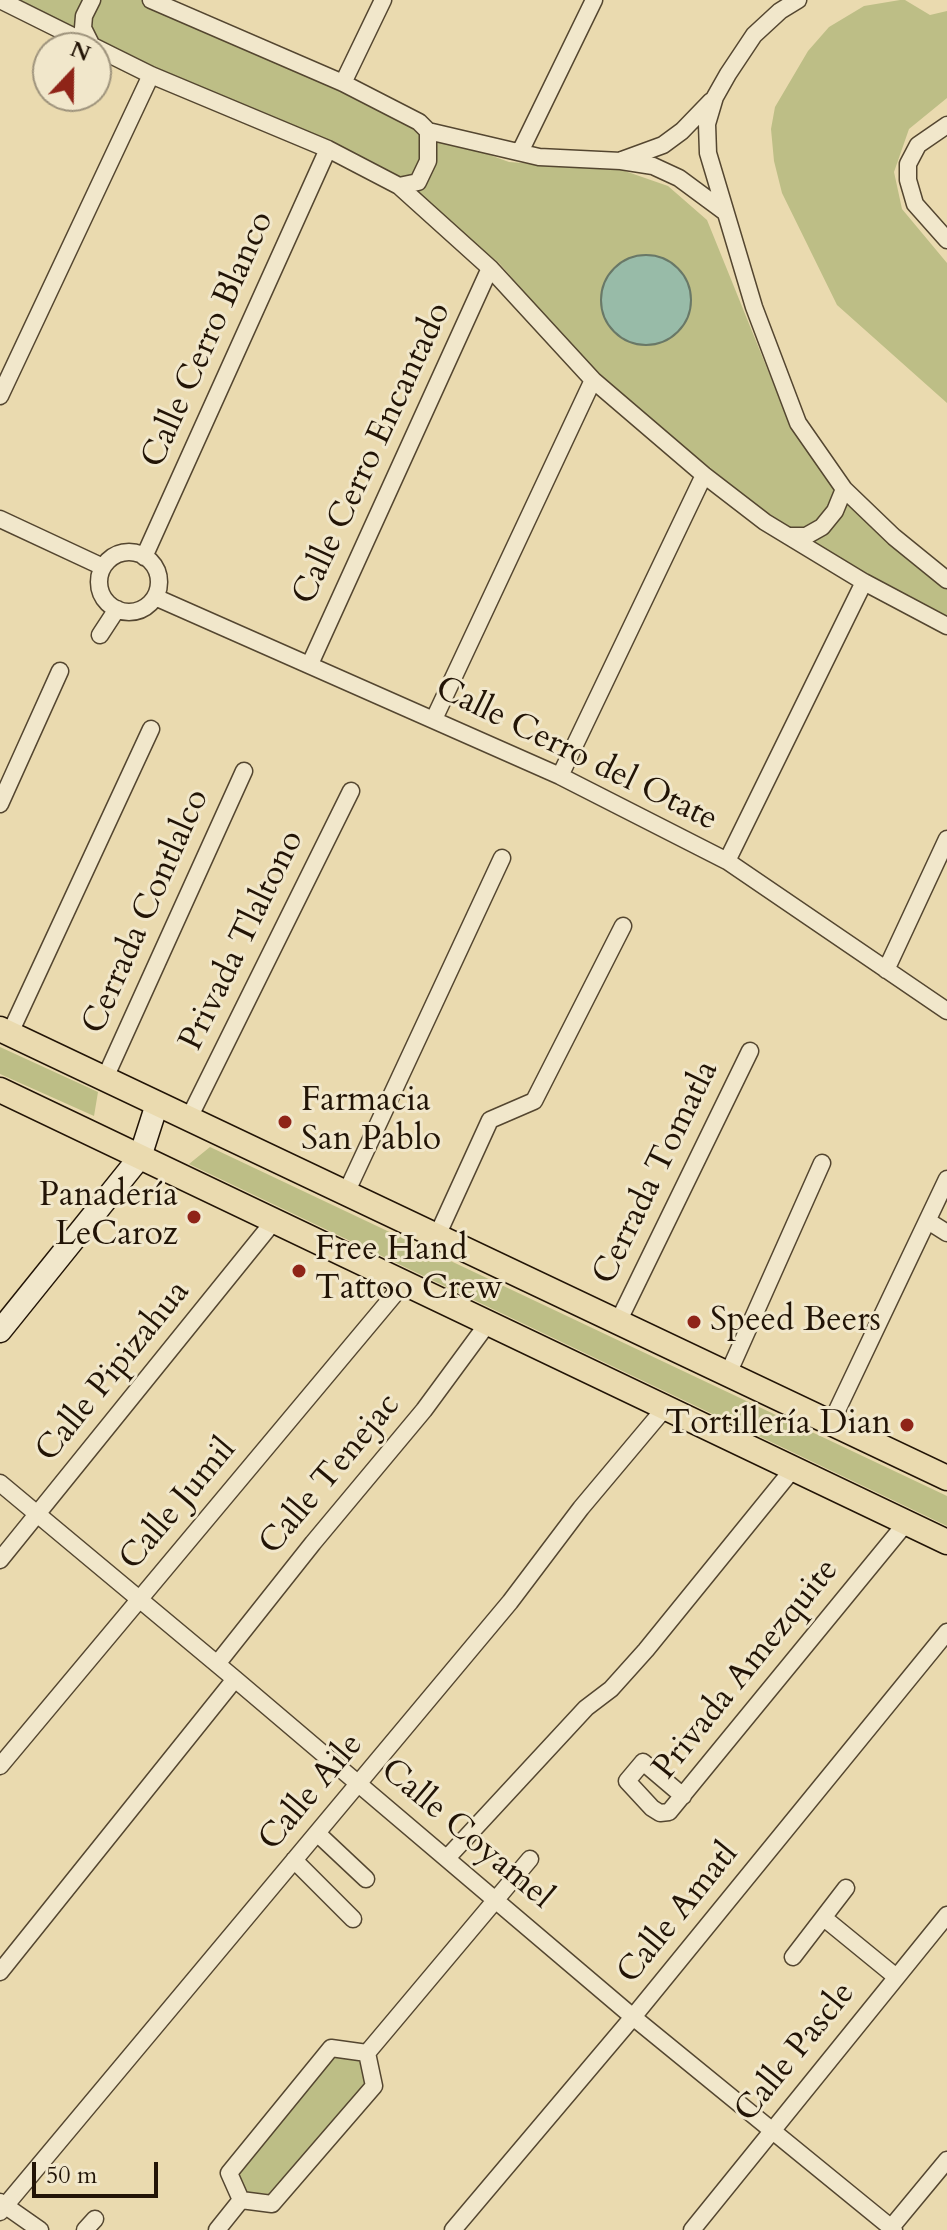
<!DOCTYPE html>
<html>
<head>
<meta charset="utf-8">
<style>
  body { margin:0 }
  #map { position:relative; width:947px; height:2230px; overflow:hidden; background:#eadaaf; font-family:Cardo,serif }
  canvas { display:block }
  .north { position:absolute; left:32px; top:32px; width:80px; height:80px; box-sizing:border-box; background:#f1e7cb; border:2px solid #9e937c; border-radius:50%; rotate:22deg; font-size:22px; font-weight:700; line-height:32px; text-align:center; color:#221406 }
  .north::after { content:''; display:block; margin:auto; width:28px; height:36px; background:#8f2418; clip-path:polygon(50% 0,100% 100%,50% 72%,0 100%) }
  .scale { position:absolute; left:32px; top:2162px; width:126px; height:36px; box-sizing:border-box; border:4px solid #221406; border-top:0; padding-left:10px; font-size:24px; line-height:28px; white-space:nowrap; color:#221406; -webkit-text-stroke:6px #f1e7cb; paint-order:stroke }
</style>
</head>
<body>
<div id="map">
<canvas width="947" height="2230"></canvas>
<div class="north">N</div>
<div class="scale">50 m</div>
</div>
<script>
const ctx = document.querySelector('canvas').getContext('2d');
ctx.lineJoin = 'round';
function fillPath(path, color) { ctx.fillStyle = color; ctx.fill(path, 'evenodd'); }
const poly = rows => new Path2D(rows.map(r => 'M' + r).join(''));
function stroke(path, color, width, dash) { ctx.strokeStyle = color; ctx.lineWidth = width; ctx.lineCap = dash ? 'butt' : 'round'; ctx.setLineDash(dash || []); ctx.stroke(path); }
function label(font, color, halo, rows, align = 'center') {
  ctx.font = font + ' Cardo,serif'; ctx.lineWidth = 6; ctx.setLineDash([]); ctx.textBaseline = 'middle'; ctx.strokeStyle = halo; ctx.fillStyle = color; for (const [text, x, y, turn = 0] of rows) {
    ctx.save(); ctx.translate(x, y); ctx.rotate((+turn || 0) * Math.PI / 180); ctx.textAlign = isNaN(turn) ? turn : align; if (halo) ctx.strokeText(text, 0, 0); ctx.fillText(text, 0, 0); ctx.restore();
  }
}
fillPath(poly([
  [13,0,146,0,296,64,429,133,509,162,622,170,668,186,707,220,792,430,867,517,947,586,947,621,863,576,776,520,711,469,597,375,499,263,403,184,164,77],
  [900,0,905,0,930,15,947,11,947,98,909,129,894,172,902,209,947,263,947,403,837,305,782,193,774,161,771,129,775,107,808,51,829,27,864,6],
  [0,1047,98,1092,94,1116,0,1074],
  [210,1147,947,1496,947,1526,189,1164],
  [361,2057,367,2084,268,2194,246,2192,238,2172,333,2058]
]), '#bdbe86');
const water = poly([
  '601 300a45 45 0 1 1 90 0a45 45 0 1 1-90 0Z'
]);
fillPath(water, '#98bba8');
stroke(water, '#697867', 2);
const street = poly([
  [0,0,151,75,328,149,399,186,490,268,593,380,704,475,765,522,864,582,947,626],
  [151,0,343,83,419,122,428,131,539,157,621,161,653,166,679,178,725,212],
  [798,0,780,11,754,35,728,74,715,97,707,124,708,153,754,307,798,423,844,489,894,537,947,580],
  [91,44,83,28,84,16,92,0],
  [343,83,383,0],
  [947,125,918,145,908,164,908,180,915,204,947,240],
  [520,152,594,0],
  [622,160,663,145,682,131,711,101],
  [399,186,418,182,428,161,428,131],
  [0,396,151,75],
  [0,519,103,567],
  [791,536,806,536,822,527,835,511,844,489],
  '99 582a30 30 0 1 1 60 0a30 30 0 1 1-60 0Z',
  [144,557,328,149],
  [155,597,560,776,727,861,947,1011],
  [100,635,117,609],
  [310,664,490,268],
  [434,719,593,380],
  [560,776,704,475],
  [0,804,60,671],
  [727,861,864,582],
  [886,970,947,839],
  [10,1033,151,729],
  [105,1078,244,771],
  [189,1118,351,791],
  [346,1193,502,858],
  [928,1221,947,1233],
  [437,1236,490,1120,534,1101,623,926],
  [618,1322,750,1051],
  [728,1374,822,1163],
  [831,1423,947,1179],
  [0,1483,235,1679,633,2017,894,2230],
  [0,1560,274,1221],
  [217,1664,313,1543,424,1410,488,1323],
  [0,1766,404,1283],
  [683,1796,643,1762,627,1781,652,1808,660,1813,669,1812,906,1523],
  [317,1833,366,1879],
  [447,1858,586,1708,611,1689,646,1650,793,1469],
  [294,1860,353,1919],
  [824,1918,895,1976],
  [793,1957,846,1888],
  [0,1972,235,1679],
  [367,2053,530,1859],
  [241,2200,229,2173,331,2048,367,2053],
  [241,2200,272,2204,374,2086,367,2053],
  [0,2202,40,2230],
  [0,2212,510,1602,581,1508,665,1408],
  [85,2230,95,2219],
  [217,2230,241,2200],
  [453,2230,633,2017,947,1632],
  [692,2230,947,1915],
  [889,2230,947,2160]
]);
const secondary = poly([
  [0,1331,140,1157,157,1104]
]);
const primary = poly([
  [0,1029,947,1478],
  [0,1090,947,1542]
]);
stroke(street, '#544630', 19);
stroke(secondary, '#221406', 25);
stroke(primary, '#221406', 27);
stroke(street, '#f1e7cb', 16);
stroke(secondary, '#f1e7cb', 22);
stroke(primary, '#eadaaf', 24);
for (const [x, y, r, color] of [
  [285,1122,8,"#8f2418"],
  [194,1217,8,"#8f2418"],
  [299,1271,8,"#8f2418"],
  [694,1322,8,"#8f2418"],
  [907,1425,8,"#8f2418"]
]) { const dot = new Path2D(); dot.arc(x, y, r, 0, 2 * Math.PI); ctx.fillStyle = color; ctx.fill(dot); stroke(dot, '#f1e7cb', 3); }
label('34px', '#221406', '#f1e7cb', [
  ["Calle Cerro Blanco",209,340,-66],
  ["Calle Cerro Encantado",373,454,-65],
  ["Calle Cerro del Otate",576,755,26],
  ["Cerrada Contlalco",147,912,-66],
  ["Privada Tlaltono",243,941,-64],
  ["Cerrada Tomatla",657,1173,-64],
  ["Calle Pipizahua",114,1372,-51],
  ["Calle Tenejac",331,1475,-50],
  ["Calle Jumil",179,1505,-50],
  ["Privada Amezquite",747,1670,-51],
  ["Calle Aile",312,1793,-50],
  ["Calle Coyamel",466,1835,40],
  ["Calle Amatl",679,1914,-51],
  ["Calle Pascle",796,2053,-51]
]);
label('34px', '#221406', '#f1e7cb', [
  ["Farmacia",301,1102],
  ["San Pablo",301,1141],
  ["Panadería",178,1197,"right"],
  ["LeCaroz",178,1236,"right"],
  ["Free Hand",315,1251],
  ["Tattoo Crew",315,1290],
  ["Speed Beers",710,1322],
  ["Tortillería Dian",891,1425,"right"]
], 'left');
</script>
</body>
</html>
